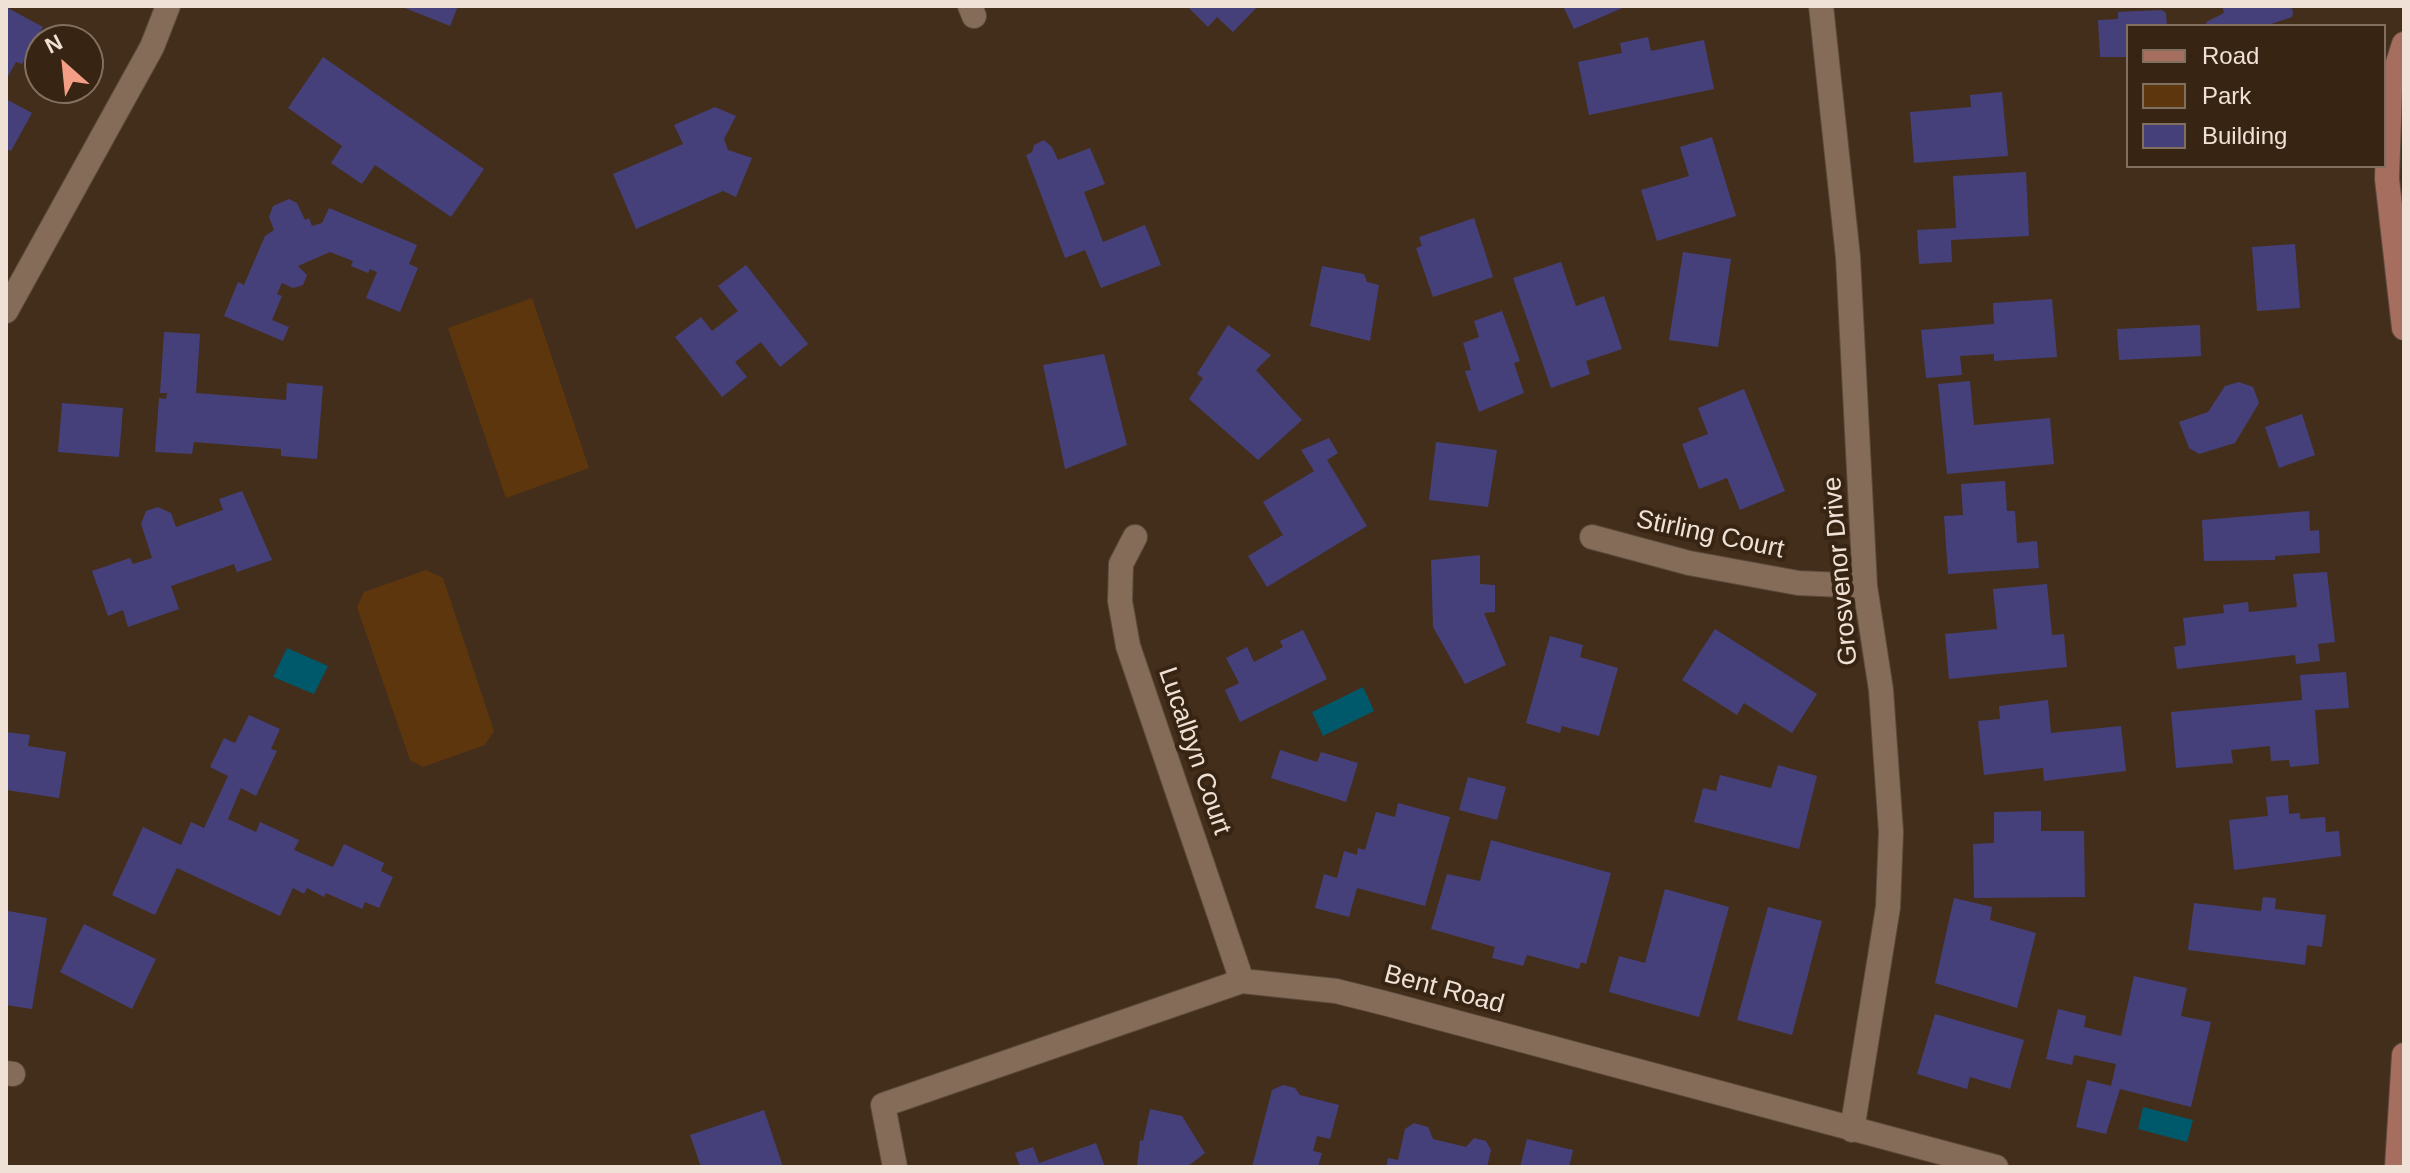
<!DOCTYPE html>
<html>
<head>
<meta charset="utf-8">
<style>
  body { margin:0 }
  #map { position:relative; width:2410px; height:1173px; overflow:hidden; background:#432e1c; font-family:Helvetica,sans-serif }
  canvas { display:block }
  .frame { position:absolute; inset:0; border:8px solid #efe1d6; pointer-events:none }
  .legend { position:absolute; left:2126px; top:24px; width:260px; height:144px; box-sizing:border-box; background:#382412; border:2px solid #817060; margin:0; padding:10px 14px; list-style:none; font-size:24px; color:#efe1d6 }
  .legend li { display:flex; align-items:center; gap:16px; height:40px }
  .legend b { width:40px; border:2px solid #817060 }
  .north { position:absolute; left:24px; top:24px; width:80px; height:80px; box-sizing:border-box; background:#382412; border:2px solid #817060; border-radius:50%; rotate:333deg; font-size:22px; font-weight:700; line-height:32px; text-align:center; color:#efe1d6 }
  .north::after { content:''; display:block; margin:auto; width:28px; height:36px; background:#f49e88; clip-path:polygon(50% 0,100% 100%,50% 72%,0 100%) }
</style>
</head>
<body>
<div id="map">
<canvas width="2410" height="1173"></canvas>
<div class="frame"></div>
<ul class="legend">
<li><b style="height:10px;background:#a66e5f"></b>Road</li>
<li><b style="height:22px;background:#5d360e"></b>Park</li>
<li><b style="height:22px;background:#45407a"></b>Building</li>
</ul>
<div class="north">N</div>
</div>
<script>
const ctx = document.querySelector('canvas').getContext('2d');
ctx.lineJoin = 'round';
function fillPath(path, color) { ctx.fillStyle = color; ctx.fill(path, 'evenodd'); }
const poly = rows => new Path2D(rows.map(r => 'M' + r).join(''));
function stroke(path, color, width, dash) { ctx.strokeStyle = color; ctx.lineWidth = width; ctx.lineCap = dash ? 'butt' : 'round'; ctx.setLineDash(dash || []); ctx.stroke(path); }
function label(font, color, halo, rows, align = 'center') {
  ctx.font = font + ' Helvetica,sans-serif'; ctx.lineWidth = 8; ctx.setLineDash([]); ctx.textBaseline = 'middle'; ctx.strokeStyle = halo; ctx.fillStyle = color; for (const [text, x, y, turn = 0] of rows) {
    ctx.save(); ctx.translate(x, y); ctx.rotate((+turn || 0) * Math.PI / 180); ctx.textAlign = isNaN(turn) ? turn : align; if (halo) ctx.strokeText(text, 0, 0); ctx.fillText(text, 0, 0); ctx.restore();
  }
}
fillPath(poly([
  [532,298,589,468,506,498,448,328],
  [426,570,443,578,494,731,485,745,423,767,410,760,357,607,364,592]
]), '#5d360e');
fillPath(poly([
  [287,648,328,666,314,694,273,677],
  [1363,687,1374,711,1323,736,1312,712],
  [2143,1107,2193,1120,2187,1142,2138,1129]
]), '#00596a');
fillPath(poly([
  [400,6,458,6,450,26],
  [1187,6,1258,6,1233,32,1217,17,1208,27],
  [1563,6,1627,6,1574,29],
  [2222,6,2291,6,2293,12,2292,17,2265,26,2207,26,2206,22,2224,13],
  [6,7,43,27,22,64,16,62,6,80],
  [2162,10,2166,13,2167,26,2128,26,2128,57,2100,57,2098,20,2118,19,2118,12],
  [1648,37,1651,51,1704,40,1714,89,1589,115,1578,62,1622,53,1620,43],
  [323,57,484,169,451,217,375,165,362,184,331,163,342,146,288,108],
  [2002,92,2008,156,1914,163,1910,112,1971,107,1970,95],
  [6,99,32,113,11,151,6,149],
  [715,107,736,116,724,139,728,150,752,158,736,197,723,191,636,229,613,174,683,144,674,125],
  [1712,137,1736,216,1657,241,1641,190,1689,176,1680,147],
  [1044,140,1052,147,1058,160,1090,148,1105,184,1084,192,1103,242,1145,225,1161,265,1101,288,1085,250,1065,258,1026,155,1032,152,1034,145],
  [2026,172,2029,236,1951,240,1952,262,1919,264,1917,230,1956,228,1953,176],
  [289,199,297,203,305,220,309,218,312,226,322,223,329,208,417,245,409,264,418,268,400,312,366,298,377,272,370,269,368,273,351,266,353,261,330,252,298,266,307,275,303,285,293,288,282,283,277,294,282,296,272,320,289,327,283,341,224,316,238,282,244,285,265,236,274,230,269,217,273,206],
  [1474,218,1493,277,1433,297,1416,248,1422,246,1419,237],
  [2295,244,2300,308,2257,311,2252,247],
  [1683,252,1731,259,1718,347,1669,340],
  [1561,262,1576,306,1604,296,1622,349,1586,361,1590,374,1551,388,1513,278],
  [746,265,808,344,780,367,761,342,735,362,747,377,722,397,675,337,701,317,712,331,738,311,718,286],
  [1322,266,1364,274,1367,282,1379,285,1370,341,1310,326],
  [2052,299,2057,357,1994,361,1994,354,1960,356,1962,375,1926,378,1921,330,1994,324,1993,303],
  [1502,311,1520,361,1514,363,1524,393,1479,412,1465,371,1471,370,1463,343,1479,337,1474,321],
  [1228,325,1271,355,1256,370,1302,420,1258,460,1189,399,1203,378,1197,374],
  [2200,325,2201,356,2119,360,2117,329],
  [164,332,200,334,196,393,286,400,287,383,323,386,317,459,281,456,281,449,194,442,192,454,155,452,159,398,166,399,167,393,160,393],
  [1104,354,1127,445,1065,469,1043,365],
  [1970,381,1974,425,2050,418,2054,464,1947,474,1938,384],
  [2239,382,2253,387,2259,403,2235,443,2199,454,2189,448,2179,422,2208,412,2225,386],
  [1744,389,1785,491,1740,510,1727,478,1699,489,1682,444,1708,434,1698,408],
  [62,403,123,408,119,457,58,452],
  [2302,414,2315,455,2279,468,2265,427],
  [1329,438,1338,453,1327,460,1367,526,1267,587,1248,556,1283,535,1263,502,1314,471,1301,450],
  [1436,442,1497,450,1488,507,1429,500],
  [2005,481,2007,511,2015,511,2017,543,2037,541,2039,568,1948,574,1944,516,1963,515,1961,484],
  [242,491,272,560,237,572,234,564,171,586,179,609,128,627,123,610,108,616,92,571,130,558,133,564,152,558,141,524,146,511,158,507,171,513,176,527,223,510,219,499],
  [2309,511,2310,531,2319,530,2320,553,2275,556,2275,560,2204,561,2202,520],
  [1480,555,1480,584,1495,585,1495,612,1484,613,1506,665,1465,684,1433,627,1431,560],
  [2327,572,2335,642,2318,644,2320,661,2296,664,2295,655,2177,669,2174,647,2186,645,2183,618,2224,613,2223,605,2248,602,2249,612,2297,607,2293,574],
  [2047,584,2052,635,2064,634,2067,667,1949,679,1945,634,1997,629,1993,589],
  [1715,629,1817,694,1792,733,1744,703,1737,715,1682,680],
  [1303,630,1327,679,1240,722,1225,690,1239,683,1226,658,1247,647,1254,662,1283,647,1280,641],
  [1550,636,1583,645,1580,657,1618,668,1599,736,1562,726,1560,733,1526,723],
  [2346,672,2349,708,2315,710,2319,764,2290,767,2289,760,2271,761,2270,746,2231,750,2233,763,2176,768,2171,712,2302,700,2300,675],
  [2048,700,2051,733,2121,726,2126,771,2044,781,2043,768,1984,775,1978,721,2000,719,1999,706],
  [249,715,280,729,271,749,277,751,256,796,241,788,228,819,256,832,260,822,299,840,294,850,333,867,344,844,384,863,381,871,393,877,379,908,365,902,362,909,326,893,324,897,307,888,304,894,293,888,280,916,177,868,155,915,112,895,143,827,181,845,191,822,204,828,228,776,210,767,224,738,235,743],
  [6,732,30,735,28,746,66,752,59,798,6,790],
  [1280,750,1317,762,1321,752,1358,763,1346,802,1271,778],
  [1778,765,1817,776,1799,849,1694,822,1703,788,1716,791,1720,775,1771,788],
  [1468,777,1506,787,1497,820,1459,810],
  [2288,795,2289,814,2300,813,2300,819,2325,817,2326,832,2339,831,2341,856,2234,870,2229,820,2268,816,2266,797],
  [1398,803,1450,817,1425,906,1357,888,1349,917,1315,908,1324,874,1337,878,1344,851,1357,855,1358,848,1365,850,1376,812,1395,817],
  [2041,811,2041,831,2084,831,2085,897,1974,898,1973,844,1994,843,1994,812],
  [1491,840,1611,873,1586,964,1581,962,1579,969,1527,955,1523,966,1492,958,1495,947,1431,929,1447,874,1480,881],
  [1665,889,1729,907,1699,1017,1609,992,1619,956,1645,963],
  [2263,897,2276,898,2275,909,2326,915,2322,947,2307,945,2305,965,2188,950,2194,903,2261,911],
  [1954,898,1992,907,1990,920,2036,933,2017,1008,1935,983],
  [1768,907,1822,921,1792,1035,1737,1020],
  [8,911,47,918,32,1009,6,1005],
  [84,924,156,959,132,1009,60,972],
  [2134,976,2187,988,2181,1016,2211,1022,2191,1107,2120,1089,2106,1134,2076,1127,2087,1080,2111,1086,2116,1064,2074,1055,2072,1065,2046,1059,2058,1009,2086,1016,2084,1027,2121,1036],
  [1935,1014,2024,1040,2010,1089,1970,1077,1967,1089,1917,1074],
  [1283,1085,1295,1088,1300,1095,1339,1105,1330,1139,1317,1136,1313,1151,1322,1153,1318,1167,1252,1167,1272,1090],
  [1150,1109,1182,1116,1205,1153,1187,1167,1137,1167,1140,1140,1143,1141],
  [764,1110,783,1167,701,1167,690,1135],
  [1414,1123,1428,1127,1433,1139,1466,1147,1474,1138,1486,1141,1491,1150,1487,1167,1386,1167,1388,1158,1398,1160,1405,1129],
  [1527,1139,1573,1150,1569,1167,1520,1167],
  [1096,1143,1105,1167,1020,1167,1015,1153,1033,1147,1039,1163]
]), '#45407a');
const street = poly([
  [970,6,974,16],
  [1821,6,1848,257,1865,586,1881,690,1891,832,1888,907,1852,1130],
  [6,311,152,47,168,6],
  [1135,537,1121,564,1120,601,1128,646,1242,981],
  [1592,537,1689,563,1798,583,1865,586],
  [6,1073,13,1074],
  [895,1167,883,1105,1242,981,1336,991,1384,1003,1996,1167]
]);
const secondary = poly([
  [2404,44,2390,88,2387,179,2404,328],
  [2397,1167,2404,1055]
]);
stroke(street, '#5c4b3b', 26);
stroke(secondary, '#5c4b3b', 26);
stroke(street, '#846c59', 24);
stroke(secondary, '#a66e5f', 24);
label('26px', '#efe1d6', '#382412', [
  ["Stirling Court",1710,535,12],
  ["Grosvenor Drive",1841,571,-95],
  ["Lucalbyn Court",1194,751,71],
  ["Bent Road",1444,990,15]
]);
</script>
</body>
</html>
